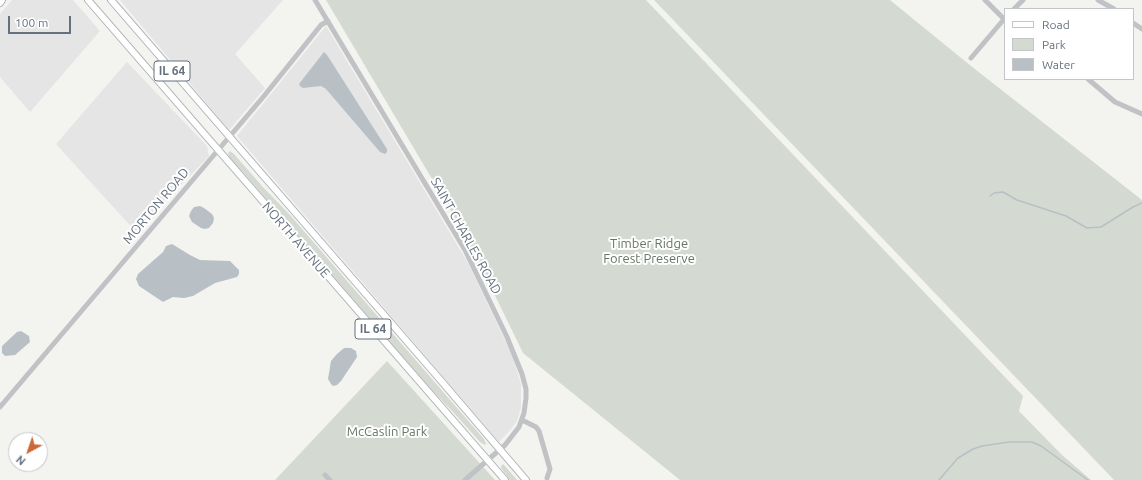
<!DOCTYPE html>
<html>
<head>
<meta charset="utf-8">
<style>
  body { margin:0 }
  #map { position:relative; width:1142px; height:480px; overflow:hidden; background:#f3f4f0; font-family:Ubuntu,sans-serif }
  canvas { display:block }
  .legend { position:absolute; left:1004px; top:8px; width:130px; height:72px; box-sizing:border-box; background:#fff; border:1px solid #c2c6cb; margin:0; padding:5px 7px; list-style:none; font-size:12px; color:#66717e }
  .legend li { display:flex; align-items:center; gap:8px; height:20px }
  .legend b { width:20px; border:1px solid #c2c6cb }
  .north { position:absolute; left:8px; top:432px; width:40px; height:40px; box-sizing:border-box; background:#fff; border:1px solid #c2c6cb; border-radius:50%; rotate:220deg; font-size:11px; font-weight:700; line-height:16px; text-align:center; color:#66717e }
  .north::after { content:''; display:block; margin:auto; width:14px; height:18px; background:#ce6836; clip-path:polygon(50% 0,100% 100%,50% 72%,0 100%) }
  .scale { position:absolute; left:8px; top:16px; width:63px; height:18px; box-sizing:border-box; border:2px solid #66717e; border-top:0; padding-left:5px; font-size:12px; line-height:14px; white-space:nowrap; color:#66717e; -webkit-text-stroke:3px #fff; paint-order:stroke }
</style>
</head>
<body>
<div id="map">
<canvas width="1142" height="480"></canvas>
<ul class="legend">
<li><b style="height:5px;background:#fff"></b>Road</li>
<li><b style="height:11px;background:#d4dad2"></b>Park</li>
<li><b style="height:11px;background:#b8c0c5"></b>Water</li>
</ul>
<div class="north">N</div>
<div class="scale">100 m</div>
</div>
<script>
const ctx = document.querySelector('canvas').getContext('2d');
ctx.lineJoin = 'round';
function fillPath(path, color) { ctx.fillStyle = color; ctx.fill(path, 'evenodd'); }
const poly = rows => new Path2D(rows.map(r => 'M' + r).join(''));
function stroke(path, color, width, dash) { ctx.strokeStyle = color; ctx.lineWidth = width; ctx.lineCap = dash ? 'butt' : 'round'; ctx.setLineDash(dash || []); ctx.stroke(path); }
function label(font, color, halo, rows, align = 'center') {
  ctx.font = font + ' Ubuntu,sans-serif'; ctx.lineWidth = 4; ctx.setLineDash([]); ctx.textBaseline = 'middle'; ctx.strokeStyle = halo; ctx.fillStyle = color; for (const [text, x, y, turn = 0] of rows) {
    ctx.save(); ctx.translate(x, y); ctx.rotate((+turn || 0) * Math.PI / 180); ctx.textAlign = isNaN(turn) ? turn : align; if (halo) ctx.strokeText(text, 0, 0); ctx.fillText(text, 0, 0); ctx.restore();
  }
}
fillPath(poly([
  [12,0,73,0,100,31,30,112,0,77,0,14],
  [120,0,283,0,235,54,265,88,229,130],
  [326,26,468,263,513,357,521,384,521,407,517,421,511,429,499,442,237,136],
  [127,62,207,146,209,156,136,232,56,144]
]), '#e4e5e4');
fillPath(poly([
  [326,0,646,0,1023,396,1019,411,1061,454,1091,480,680,480,523,353,467,238],
  [654,0,890,0,971,66,1142,200,1142,480,1114,480],
  [230,151,234,154,262,186,290,215,484,439,486,444,485,445,480,442,454,413,428,386,243,172,229,157,228,153],
  [387,361,495,480,275,480],
  [503,464,505,466,517,480,510,480,501,468,501,466]
]), '#d4dad2');
fillPath(poly([
  [324,52,327,55,387,149,387,152,385,154,380,152,326,89,321,86,303,88,300,86,299,84],
  [200,206,204,208,212,214,214,218,213,223,209,228,205,229,201,228,192,222,189,216,191,211,194,207],
  [172,244,190,255,200,260,230,261,239,270,239,274,237,277,215,283,193,296,184,298,173,297,163,302,139,286,136,279,138,274,163,252,166,246],
  [21,331,29,336,30,342,15,355,5,356,2,353,2,346,17,332],
  [344,348,351,348,356,351,357,357,341,381,337,385,333,386,331,384,328,379,331,361,337,354]
]), '#b8c0c5');
stroke(poly([
  [990,196,994,193,1003,192,1017,200,1066,216,1087,228,1101,227,1133,207,1142,203],
  [939,480,958,458,973,449,982,446,1009,442,1032,442,1041,446,1088,480]
]), '#b8c0c5', 1.5);
const major = poly([
  [88,0,505,480],
  [111,0,437,376,526,480],
  [0,3,2,0]
]);
stroke(major, '#b1b4b8', 8);
stroke(poly([
  [315,0,465,250,507,337,522,374,526,389,526,398,524,413,519,427,505,445,465,480],
  [985,0,1005,20],
  [1098,0,1114,9],
  [1014,9,1023,0],
  [1133,23,1142,29],
  [971,58,1005,18],
  [1088,79,1115,102,1142,114],
  [0,407,264,96,321,25,328,21],
  [522,420,536,427,539,431,550,469,547,478],
  [325,475,330,480]
]), '#c0c2c5', 5);
stroke(major, '#fff', 6);
for (const [x, y, w] of [
  [172,71,36],
  [373,329,36]
]) { const box = new Path2D(); box.roundRect(x - w / 2, y - 10, w, 20, 3); ctx.fillStyle = '#fff'; ctx.fill(box); stroke(box, '#66717e', 1); }
label('bold 12px', '#66717e', null, [
  ["IL 64",172,71],
  ["IL 64",373,329]
]);
label('13px', '#66717e', '#fff', [
  ["MORTON ROAD",156,206,-50],
  ["SAINT CHARLES ROAD",466,236,61],
  ["NORTH AVENUE",296,240,49]
]);
label('13px', '#667664', '#fff', [
  ["Timber Ridge",649,244],
  ["Forest Preserve",649,259],
  ["McCaslin Park",387,432]
]);
</script>
</body>
</html>
